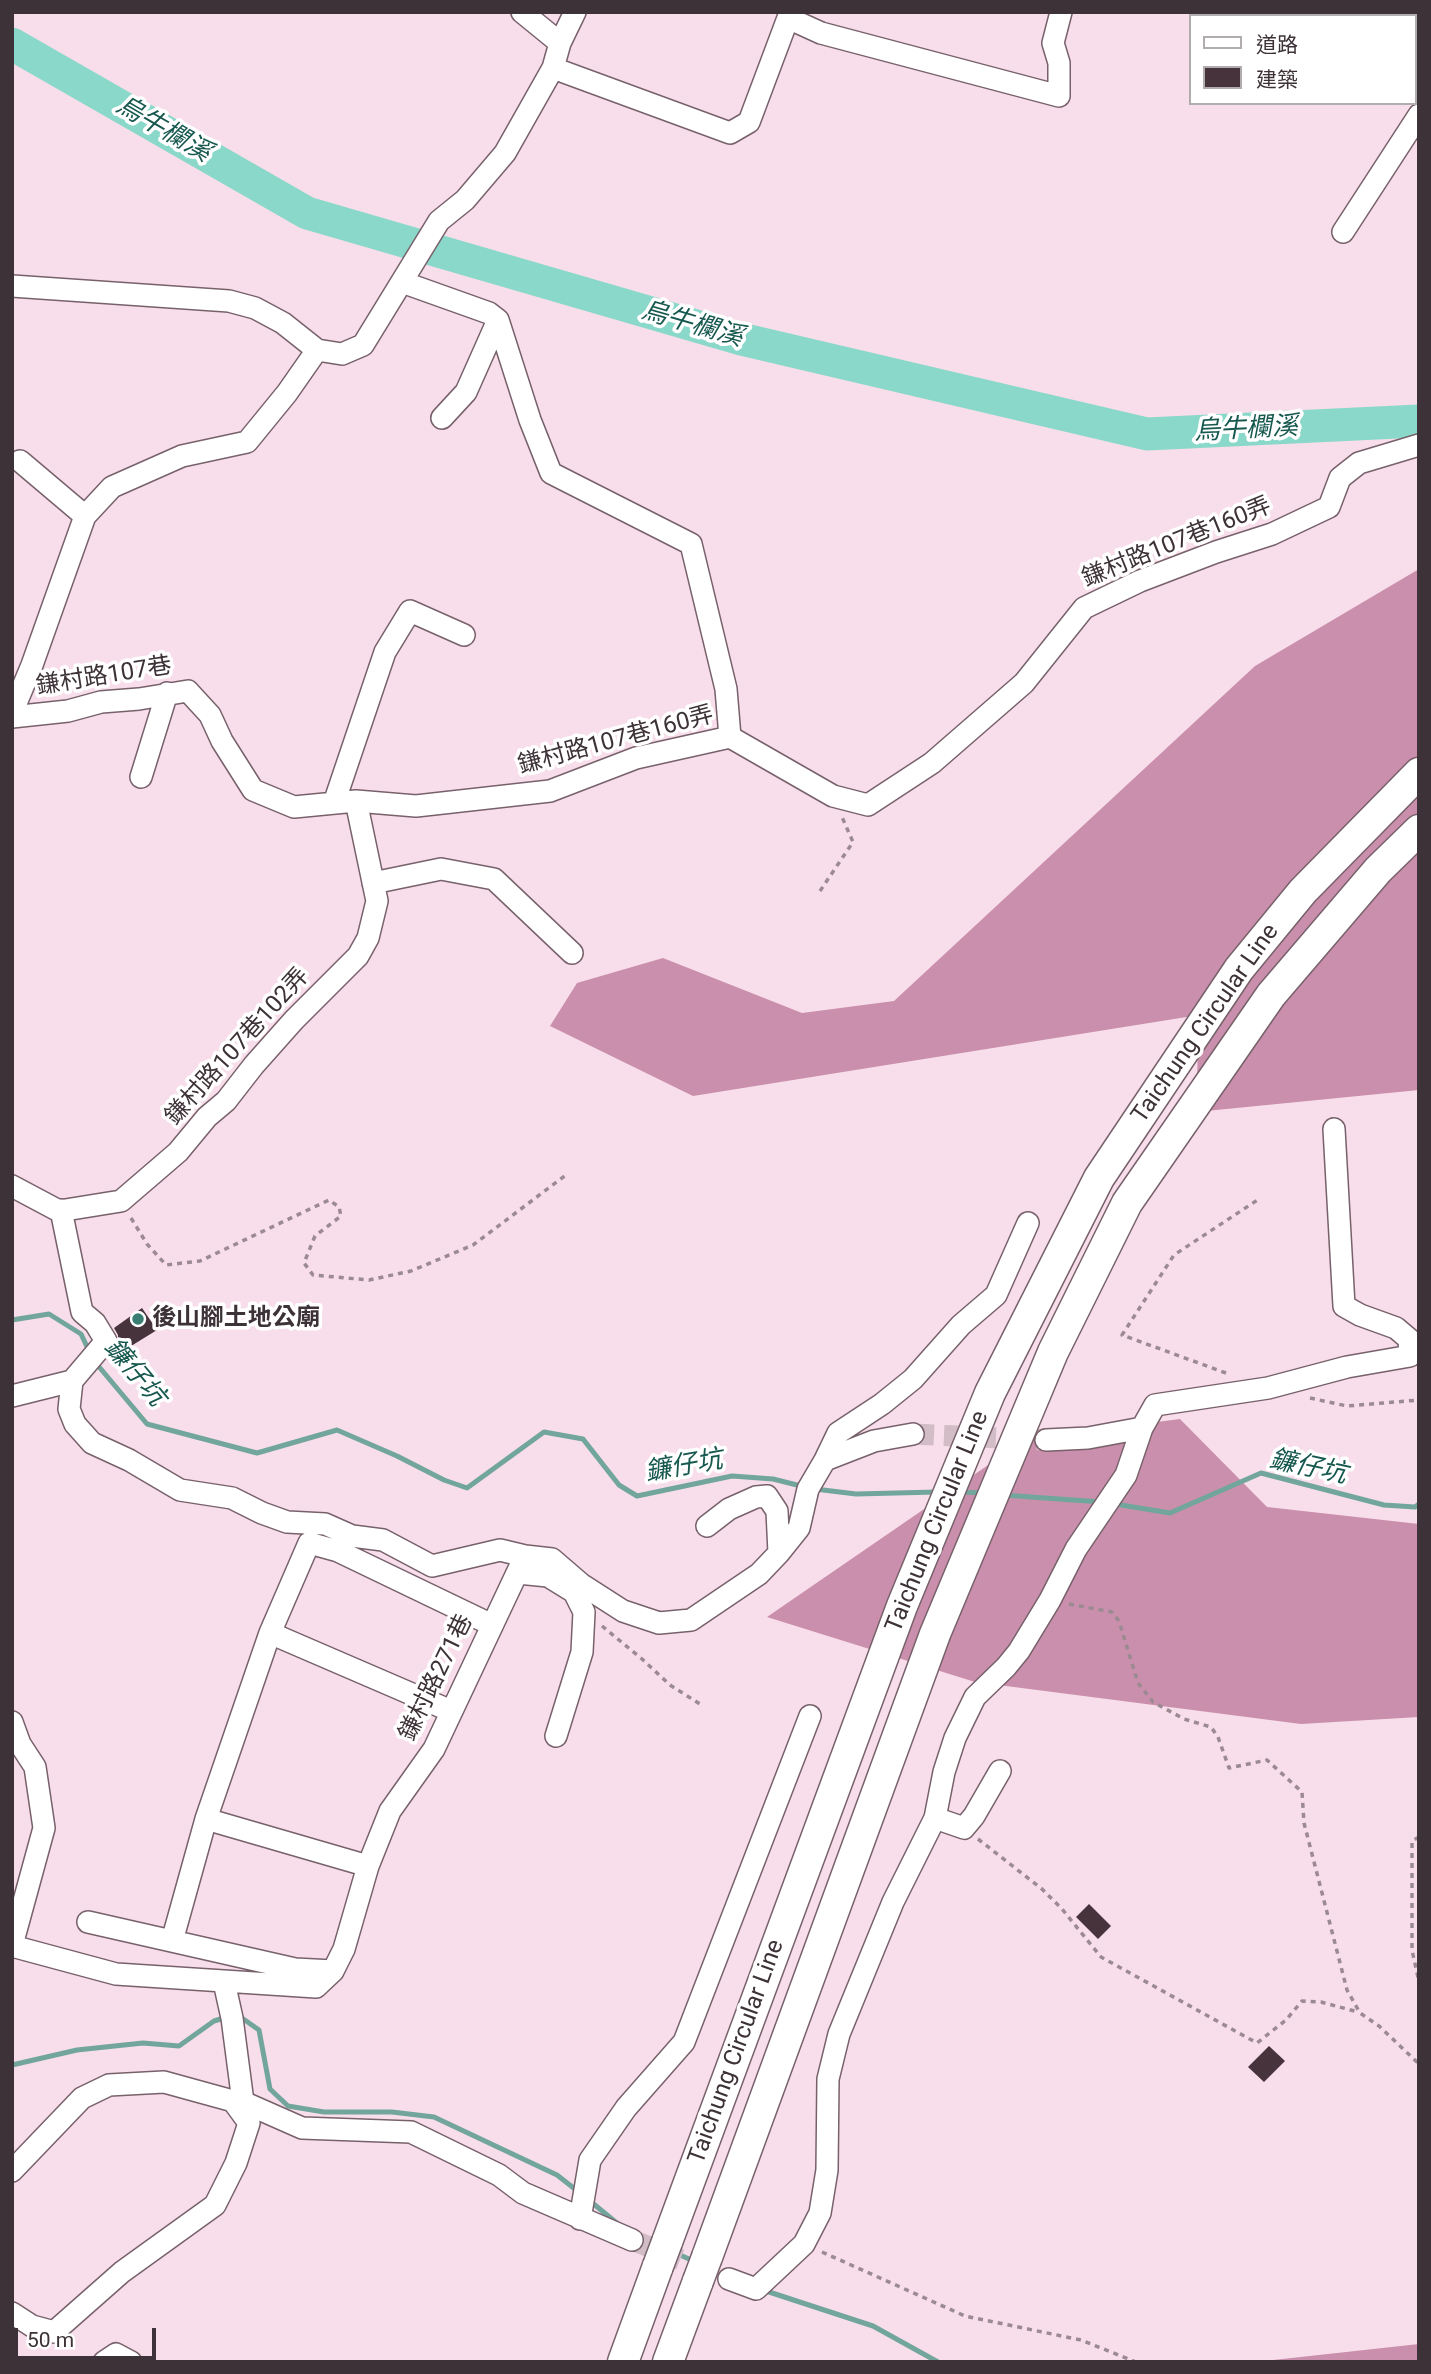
<!DOCTYPE html>
<html>
<head>
<meta charset="utf-8">
<style>
  body { margin:0 }
  #map { position:relative; width:1431px; height:2374px; overflow:hidden; background:#f8deea; font-family:Roboto,"Noto Sans TC",sans-serif }
  canvas { display:block }
  .frame { position:absolute; inset:0; border:14px solid #3c3237; pointer-events:none }
  .legend { position:absolute; left:1189px; top:14px; width:228px; height:91px; box-sizing:border-box; background:#fff; border:2px solid #b1adaf; margin:0; padding:9px 12px; list-style:none; font-size:21px; color:#3c3237 }
  .legend li { display:flex; align-items:center; gap:14px; height:35px }
  .legend b { width:35px; border:2px solid #b1adaf }
  .scale { position:absolute; left:14px; top:2328px; width:142px; height:32px; box-sizing:border-box; border:4px solid #3c3237; border-top:0; padding-left:9px; font-size:21px; line-height:24px; white-space:nowrap; color:#3c3237; -webkit-text-stroke:5px #fff; paint-order:stroke }
</style>
</head>
<body>
<div id="map">
<canvas width="1431" height="2374"></canvas>
<div class="frame"></div>
<ul class="legend">
<li><b style="height:9px;background:#fff"></b>道路</li>
<li><b style="height:19px;background:#46333c"></b>建築</li>
</ul>
<div class="scale">50 m</div>
</div>
<script>
const ctx = document.querySelector('canvas').getContext('2d');
ctx.lineJoin = 'round';
function fillPath(path, color) { ctx.fillStyle = color; ctx.fill(path, 'evenodd'); }
const poly = rows => new Path2D(rows.map(r => 'M' + r).join(''));
function stroke(path, color, width, dash) { ctx.strokeStyle = color; ctx.lineWidth = width; ctx.lineCap = dash ? 'butt' : 'round'; ctx.setLineDash(dash || []); ctx.stroke(path); }
function label(font, color, halo, rows, align = 'center') {
  ctx.font = font + ' Roboto,"Noto Sans TC",sans-serif'; ctx.lineWidth = 7; ctx.setLineDash([]); ctx.textBaseline = 'middle'; ctx.strokeStyle = halo; ctx.fillStyle = color; for (const [text, x, y, turn = 0] of rows) {
    ctx.save(); ctx.translate(x, y); ctx.rotate((+turn || 0) * Math.PI / 180); ctx.textAlign = isNaN(turn) ? turn : align; if (halo) ctx.strokeText(text, 0, 0); ctx.fillText(text, 0, 0); ctx.restore();
  }
}
fillPath(poly([
  [1419,569,1419,1090,1196,1112,1199,1015,693,1096,550,1026,577,983,663,958,802,1013,894,1001,1255,666],
  [1180,1419,1267,1507,1419,1524,1419,1717,1301,1724,975,1682,767,1617,1026,1439],
  [1419,2344,1419,2362,1255,2362]
]), '#ca8fac');
stroke(poly([
  [12,1320,49,1314,81,1334,90,1353],
  [95,1362,147,1424,257,1453,337,1430,397,1456,444,1480,467,1488,544,1432,583,1439,619,1485,637,1496,732,1476,773,1479,805,1487],
  [815,1489,856,1494,937,1492],
  [961,1492,983,1493],
  [1003,1495,1101,1502],
  [1115,1504,1170,1513,1261,1473,1384,1505,1415,1507,1419,1504],
  [239,2016,259,2030,270,2089,288,2106,324,2112,392,2112,434,2117,557,2175,580,2193],
  [12,2065,77,2050,143,2043,179,2046,214,2021,227,2017],
  [590,2201,618,2224],
  [638,2237,658,2245],
  [673,2252,696,2262],
  [763,2290,873,2326,938,2362]
]), '#72a69d', 5);
stroke(poly([
  [12,44,307,213,741,339,1147,434,1419,421]
]), '#89d8c9', 33);
fillPath(poly([
  [142,1308,157,1330,123,1351,118,1345,118,1335,114,1328],
  [1089,1904,1111,1926,1098,1939,1076,1917],
  [1269,2046,1285,2061,1264,2082,1248,2067]
]), '#46333c');
stroke(poly([
  [913,1434,1046,1440],
  [632,2240,714,2273]
]), '#d2bcc6', 21, [21, 10]);
const minor = poly([
  [522,12,560,43],
  [1374,16,1377,12],
  [553,68,730,133,749,122,788,18,821,33,1059,96,1059,63,1053,43,1061,12],
  [1343,232,1419,115],
  [402,282,489,313,498,320,530,420,551,473,691,544,726,689,730,737],
  [12,286,229,301,255,308,283,323,317,350,342,354,363,345,439,221,465,200,505,153,553,68,560,43,575,12],
  [442,418,466,392,498,320],
  [20,461,85,516],
  [12,713,32,665,85,516,112,487,182,456,247,442,287,393,317,350],
  [12,717,68,711,101,702,139,699,188,691,210,715,222,741,253,790,294,807,356,801,416,806,550,791,636,758,730,737,833,796,868,805,932,763,1024,683,1084,608,1140,581,1216,552,1272,534,1329,507,1340,478,1359,463,1419,445],
  [141,777,167,693],
  [334,803,385,652,410,611,464,635],
  [373,883,441,869,494,879,572,953],
  [12,1186,59,1211,121,1201,178,1152,207,1117,226,1101,254,1065,294,1020,358,956,368,938,377,901,356,801],
  [61,1210,82,1312,95,1323,106,1341,72,1381,69,1409,75,1424,92,1443,129,1460,180,1490,232,1498,262,1513,287,1522,325,1524,352,1536,383,1540,432,1566,500,1550,525,1556],
  [12,1396,72,1381],
  [1046,1440,1088,1438,1142,1428,1155,1405,1268,1388,1347,1367,1410,1356,1409,1339,1396,1328,1360,1315,1344,1306,1334,1129],
  [825,1460,838,1433,882,1404,913,1379,961,1325,996,1295,1028,1223],
  [707,1526,729,1509,756,1497,767,1496,777,1511,779,1553],
  [518,1573,548,1576,574,1592,584,1612,582,1652,556,1736],
  [270,1633,451,1711],
  [12,1722,20,1744,35,1767,44,1828,12,1945],
  [935,1818,964,1828,974,1816,1000,1771],
  [206,1819,368,1866],
  [88,1922,295,1969,333,1971],
  [172,1941,206,1819,270,1633,309,1543,338,1551,492,1625],
  [12,1946,116,1974,316,1987,333,1971,344,1949,368,1866,390,1811,434,1749,525,1556,552,1559,581,1584,623,1611,659,1623,691,1620,759,1574,779,1553,799,1528,808,1489,825,1460,874,1441,913,1434],
  [224,1982,232,2018,243,2102,302,2128,411,2132,499,2175,523,2193,632,2240],
  [12,2171,82,2098,109,2085,164,2082,233,2101,249,2123,236,2163,215,2205,122,2272,54,2332,32,2326,12,2313],
  [580,2219,590,2160,626,2108,684,2042,810,1716],
  [729,2279,756,2289,804,2244,820,2213,827,2170,828,2079,839,2034,893,1902,935,1818,944,1772,955,1738,975,1697,1006,1667,1019,1651,1050,1600,1076,1549,1126,1475,1142,1428],
  [104,2362,116,2354,131,2362]
]);
const highway = poly([
  [667,2242,902,1606,990,1393,1099,1178,1239,969,1303,891,1419,773],
  [707,2257,935,1634,1053,1352,1127,1203,1271,995,1378,870,1419,830],
  [623,2362,658,2266],
  [668,2362,698,2281]
]);
stroke(minor, '#77616b', 24);
stroke(highway, '#77616b', 33);
stroke(poly([
  [820,891,853,842,842,817],
  [131,1218,147,1244,166,1265,200,1261,329,1200,339,1207,341,1216,315,1236,304,1263,313,1275,369,1280,411,1271,473,1245,566,1175],
  [1226,1373,1122,1335,1174,1255,1259,1199],
  [1310,1398,1347,1406,1419,1400],
  [1069,1604,1112,1612,1119,1621,1138,1683,1153,1702,1184,1719,1211,1727,1218,1737,1229,1768,1267,1760,1302,1792,1304,1823,1347,1990,1360,2013,1379,2026,1419,2064],
  [602,1626,642,1659,670,1685,703,1706],
  [1419,1837,1412,1841,1412,1950,1419,1982],
  [978,1839,1042,1889,1062,1909,1101,1957,1257,2043,1286,2020,1302,2001,1321,2002,1358,2012],
  [822,2252,965,2316,1081,2340,1136,2362]
]), '#9c8a92', 3.5, [5, 5]);
stroke(minor, '#fff', 21);
stroke(highway, '#fff', 30);
const highwayBridge = poly([
  [658,2266,667,2242],
  [698,2281,707,2257]
]);
stroke(highwayBridge, '#77616b', 33, []);
stroke(highwayBridge, '#fff', 30);
for (const [x, y, r, color] of [
  [138,1319,7,"#3a7e73"]
]) { const dot = new Path2D(); dot.arc(x, y, r, 0, 2 * Math.PI); ctx.fillStyle = color; ctx.fill(dot); stroke(dot, '#fff', 2.5); }
label('24px', '#3c3237', '#fff', [
  ["鎌村路107巷160弄",1177,543,-22],
  ["鎌村路107巷",104,677,-9],
  ["鎌村路107巷160弄",616,741,-15],
  ["Taichung Circular Line",1206,1024,-55],
  ["鎌村路107巷102弄",238,1047,-48],
  ["Taichung Circular Line",938,1522,-68],
  ["鎌村路271巷",437,1678,-64],
  ["Taichung Circular Line",737,2052,-70]
]);
label('bold 24px', '#3c3237', '#fff', [
  ["後山腳土地公廟",152,1319]
], 'left');
label('italic 26px', '#16584e', '#fff', [
  ["烏牛欄溪",163,130,30],
  ["烏牛欄溪",692,325,16],
  ["烏牛欄溪",1246,430,-3],
  ["鐮仔坑",134,1373,50],
  ["鐮仔坑",684,1467,-10],
  ["鐮仔坑",1308,1468,12]
]);
</script>
</body>
</html>
